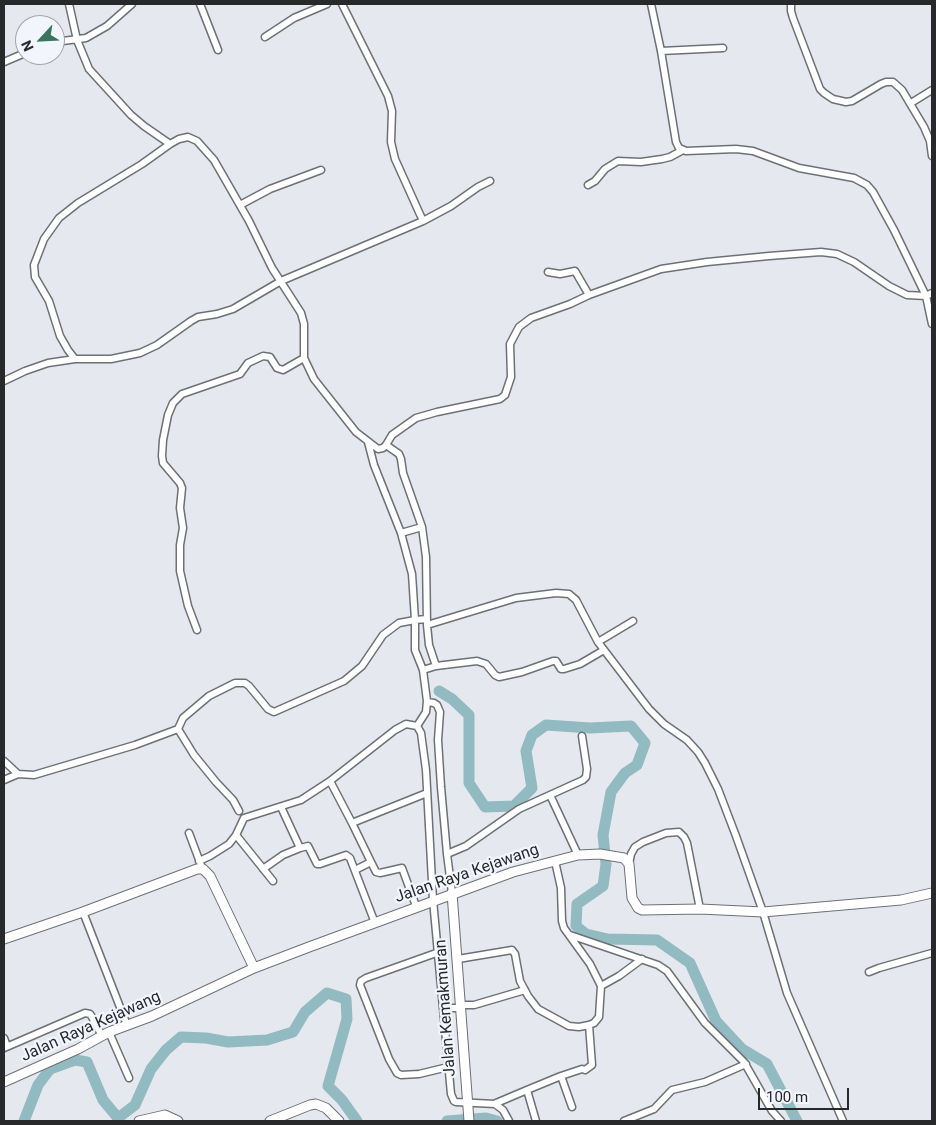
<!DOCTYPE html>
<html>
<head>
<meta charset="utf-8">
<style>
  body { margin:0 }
  #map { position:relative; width:936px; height:1125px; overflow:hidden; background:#e5e9ef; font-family:Roboto,sans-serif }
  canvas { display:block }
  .frame { position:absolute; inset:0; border:5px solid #27292b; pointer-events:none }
  .north { position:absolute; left:15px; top:15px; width:50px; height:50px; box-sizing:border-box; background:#f2f6fc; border:1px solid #a1a4a8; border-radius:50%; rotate:245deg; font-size:14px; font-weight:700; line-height:20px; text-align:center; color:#27292b }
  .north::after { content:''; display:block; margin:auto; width:18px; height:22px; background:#397560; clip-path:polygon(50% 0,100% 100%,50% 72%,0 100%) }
  .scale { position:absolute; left:758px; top:1088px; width:91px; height:22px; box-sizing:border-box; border:2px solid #27292b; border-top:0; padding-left:6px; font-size:15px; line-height:18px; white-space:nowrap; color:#27292b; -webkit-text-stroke:4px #f2f6fc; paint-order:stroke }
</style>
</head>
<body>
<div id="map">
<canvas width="936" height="1125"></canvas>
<div class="frame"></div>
<div class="north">N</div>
<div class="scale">100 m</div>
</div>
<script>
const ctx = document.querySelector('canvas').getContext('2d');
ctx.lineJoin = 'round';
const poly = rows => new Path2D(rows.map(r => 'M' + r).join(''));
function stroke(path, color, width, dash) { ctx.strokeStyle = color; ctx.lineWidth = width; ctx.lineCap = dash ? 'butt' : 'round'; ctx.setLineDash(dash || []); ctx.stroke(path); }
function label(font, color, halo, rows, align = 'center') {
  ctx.font = font + ' Roboto,sans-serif'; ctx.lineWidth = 4.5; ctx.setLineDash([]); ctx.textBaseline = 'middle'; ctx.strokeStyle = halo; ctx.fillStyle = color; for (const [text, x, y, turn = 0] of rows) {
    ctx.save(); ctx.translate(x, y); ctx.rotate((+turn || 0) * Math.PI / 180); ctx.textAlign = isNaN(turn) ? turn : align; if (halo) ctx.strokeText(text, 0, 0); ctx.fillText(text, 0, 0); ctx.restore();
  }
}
stroke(poly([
  [439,691,452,699,469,715,469,783,485,807,514,806,532,788,526,751,532,735,546,725,590,728,631,726,645,743,637,765,625,773,611,792,603,835,606,864,603,886,577,904,576,926,586,934,608,939,657,940,690,963,716,1021,742,1049,767,1064,797,1121],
  [24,1121,38,1085,50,1069,75,1060,87,1062,103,1100,118,1118,135,1105,151,1069,166,1050,181,1037,206,1038,228,1042,267,1040,293,1032,305,1012,327,993,346,999,347,1019,328,1086,342,1100,357,1121],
  [447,1121,486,1118,497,1121]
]), '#92bac1', 11);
const street = poly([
  [69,4,77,40,89,69,131,115,144,126,170,144],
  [200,4,218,50],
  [342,4,388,96,392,111,391,142,395,159,423,221],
  [651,4,661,51,676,142,679,148,686,151,736,149,753,151,799,168,854,178,867,185,873,192,894,230,926,296,932,293],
  [791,4,791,11,793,18,820,89,824,93,833,99,846,102,852,101,881,84,886,82,893,82,902,90,924,127,930,141,932,156],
  [265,37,294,18,327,4],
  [55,42,86,38,107,26,132,4],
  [661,51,723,48],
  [4,62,25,53],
  [911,103,932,90],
  [588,185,595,181,605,169,618,161,641,162,662,159,670,157,683,150],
  [240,205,270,189,321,170],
  [548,272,560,274,575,271,589,295],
  [75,359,68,350,60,336,49,301,35,277,34,265,44,239,59,218,78,203,142,164,170,144,179,139,188,137,197,141,214,160,249,221,272,268,301,313,304,324,304,358,314,379,356,432,378,449,383,448,386,445],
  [4,381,25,371,48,363,75,359,111,359,140,353,157,345,191,321,198,317,217,314,233,309,281,281,423,221,451,206,478,187,490,181],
  [401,533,422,527],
  [427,625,516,598,556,593,569,594,576,600,598,642,649,709,664,724,687,740,698,752,705,763,718,789,736,836,763,912,787,993,843,1121],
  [197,630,188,606,180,571,180,545,183,528,180,508,182,488,180,483,163,463,162,456,163,440,168,415,173,403,182,394,240,374,248,363,263,356,270,357,277,368,283,370,304,358],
  [598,642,633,621],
  [436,666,477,661,486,664,495,675,499,677,522,672,553,661,556,661,561,669,564,669,580,664,604,650],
  [423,670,415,650,415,620,427,619],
  [427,702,434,703,437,705,440,712,438,740,441,787,447,854,452,893],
  [4,761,18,774],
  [4,780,18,774,34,775,135,745,178,729],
  [330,781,352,823,427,793],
  [550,795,578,855],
  [281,807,300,848,308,846,317,864,320,864,346,855,350,858,375,923],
  [239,811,233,800,216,782,194,755,178,729,183,718,209,696,235,683,245,683,249,686,268,709,274,712,344,681,362,666,383,635,399,623,415,620,412,574,401,533,374,465,368,442],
  [352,823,371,862],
  [189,833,201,865],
  [236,835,273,881],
  [447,854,466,846,519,809,583,780,586,777,587,769,582,736],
  [199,861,210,856,229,844,236,835,244,818,301,800,330,781,395,730,406,724,417,726],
  [629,864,631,854,635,847,643,842,666,833,679,832,684,837,687,843,700,909],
  [263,869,283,855,300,848],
  [355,870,371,862,376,872,380,873,402,868,416,906],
  [83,912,127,1025],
  [570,935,658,965,667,971,705,1023,744,1062,772,1111,781,1121],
  [439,952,366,978,361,981,360,985,389,1059,397,1073,401,1075,419,1074,448,1067],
  [458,959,512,950,515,954,520,981,528,996,538,1009,569,1026,579,1027,589,1025],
  [869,972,879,968,932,953],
  [601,986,619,976,642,959],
  [461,1005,474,1005,525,990],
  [443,1008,461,1008],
  [109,1032,129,1078],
  [4,1038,7,1046],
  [4,1048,85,1013,90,1014,92,1017,102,1036],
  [561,1076,572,1107],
  [494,1104,527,1090],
  [509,1121,503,1110,495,1104,456,1102,454,1101,451,1094,433,900,426,770,421,733,417,726,426,712,427,701,423,670,436,666,429,645,427,625,426,557,422,527,403,473,401,459,399,454,386,445,392,435,416,418,437,412,500,399,505,395,511,377,510,344,519,327,531,318,570,304,589,295,661,269,707,262,769,256,821,252,837,254,854,262,889,286,907,295,926,296,932,324],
  [536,1121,527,1090,561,1076,582,1069,585,1070,592,1065,589,1025,594,1023,599,1017,601,986,590,964,564,928,562,921,561,888,555,861],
  [624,1121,654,1109,672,1090,705,1082,746,1064]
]);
const secondary = poly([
  [452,893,469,1121],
  [4,939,83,912,197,869,203,869,210,876,254,968],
  [4,1082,78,1049,109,1032,152,1016,254,968,309,947,513,872,578,855,600,854,624,858,629,864,632,898,638,908,642,910,700,909,763,912,901,900,932,893],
  [139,1121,165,1115,178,1121],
  [270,1121,310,1105,316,1104,326,1108,339,1121]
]);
stroke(street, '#6d7176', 9);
stroke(secondary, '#6d7176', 11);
stroke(street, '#fff', 6);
stroke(secondary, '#fff', 9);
label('16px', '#27292b', '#f2f6fc', [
  ["Jalan Raya Kejawang",467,874,-19],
  ["Jalan Kemakmuran",446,1008,-94],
  ["Jalan Raya Kejawang",91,1027,-24]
]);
</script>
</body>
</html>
